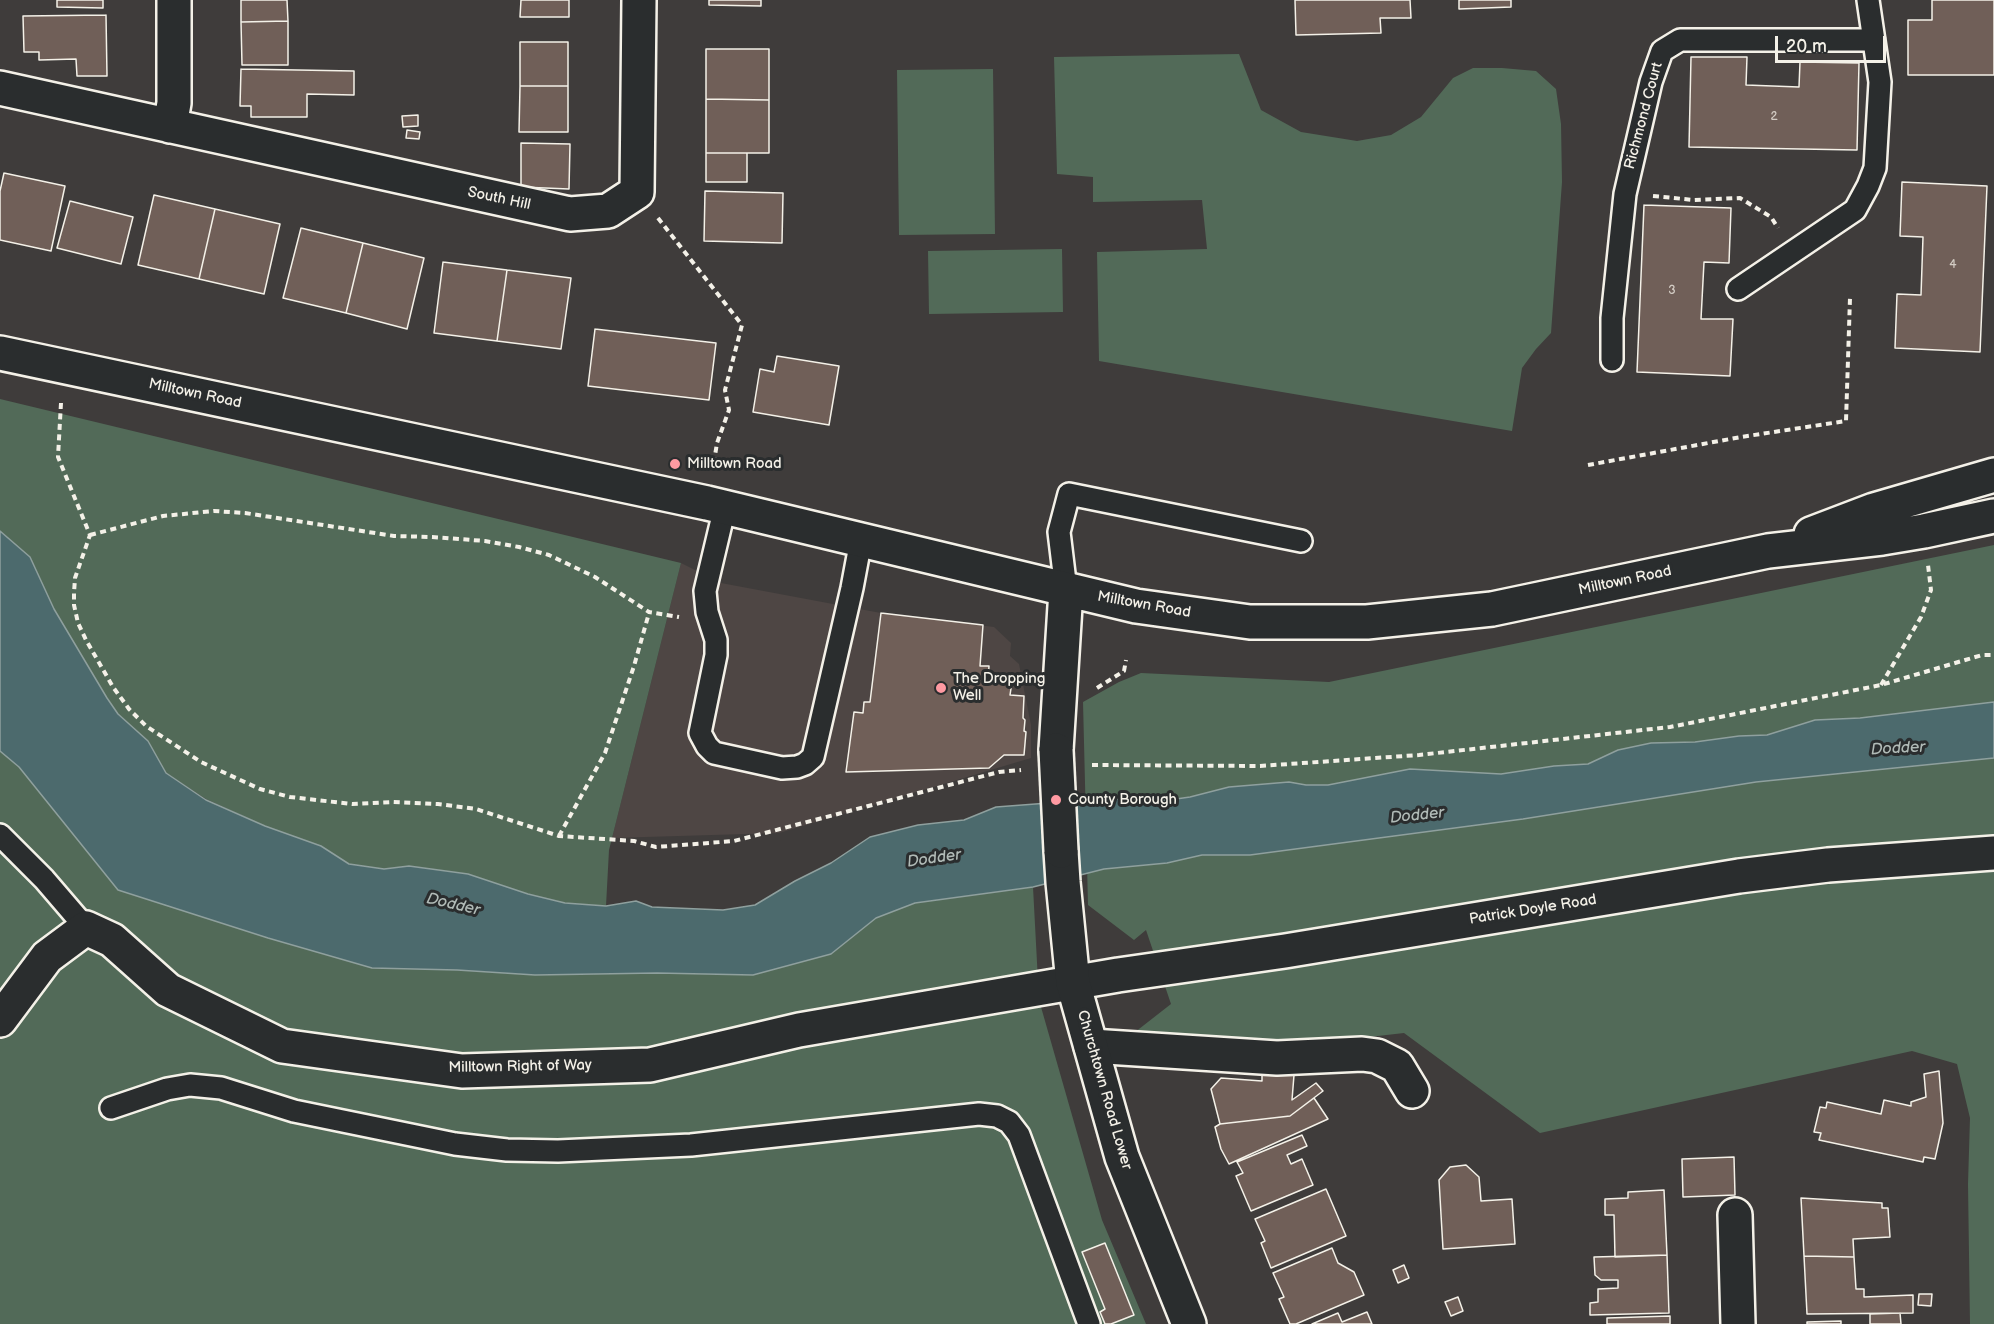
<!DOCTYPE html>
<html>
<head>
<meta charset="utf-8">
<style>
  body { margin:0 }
  #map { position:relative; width:1994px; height:1324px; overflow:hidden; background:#3f3c3b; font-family:"Balsamiq Sans",sans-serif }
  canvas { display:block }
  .scale { position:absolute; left:1775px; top:36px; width:111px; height:27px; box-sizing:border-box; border:3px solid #f4f1e8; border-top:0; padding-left:8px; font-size:18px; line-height:21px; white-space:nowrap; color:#f4f1e8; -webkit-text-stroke:4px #2a2d2e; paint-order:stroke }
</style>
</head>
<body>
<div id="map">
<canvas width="1994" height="1324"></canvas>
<div class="scale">20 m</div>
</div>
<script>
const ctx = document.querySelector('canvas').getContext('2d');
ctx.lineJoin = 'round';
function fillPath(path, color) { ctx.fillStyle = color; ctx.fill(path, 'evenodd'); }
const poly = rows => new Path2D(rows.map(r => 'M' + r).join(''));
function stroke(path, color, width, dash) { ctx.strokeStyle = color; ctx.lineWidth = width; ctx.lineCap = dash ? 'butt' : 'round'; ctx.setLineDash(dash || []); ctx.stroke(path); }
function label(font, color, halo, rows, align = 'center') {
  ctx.font = font + ' "Balsamiq Sans",sans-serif'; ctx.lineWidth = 6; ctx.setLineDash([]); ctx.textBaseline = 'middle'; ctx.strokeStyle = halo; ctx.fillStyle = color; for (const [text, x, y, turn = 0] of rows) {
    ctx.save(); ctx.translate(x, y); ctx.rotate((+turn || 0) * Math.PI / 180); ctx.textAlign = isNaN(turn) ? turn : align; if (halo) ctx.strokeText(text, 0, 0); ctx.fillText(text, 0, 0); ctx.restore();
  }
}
fillPath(poly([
  [681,563,721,583,881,613,994,627,1011,643,1010,656,1019,664,1031,725,1031,758,779,833,612,838]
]), '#4e4644');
fillPath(poly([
  [1239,54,1261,110,1301,132,1357,141,1391,135,1421,117,1453,78,1473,68,1502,68,1536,71,1556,89,1561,124,1562,182,1551,333,1536,349,1522,368,1512,431,1099,361,1097,252,1207,249,1202,200,1093,202,1093,177,1057,174,1054,57],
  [993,69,995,234,899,235,897,70],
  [1062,249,1063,312,929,314,928,251],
  [0,399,681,563,609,850,606,906,565,903,528,894,468,874,409,866,384,869,349,864,321,846,265,826,206,799,166,773,148,741,118,714,107,698,54,609,30,557,0,531],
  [1994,545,1994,1324,1970,1324,1968,1184,1970,1118,1957,1064,1912,1051,1540,1133,1404,1033,1308,1044,1130,1036,1171,1004,1146,930,1134,940,1088,905,1083,702,1119,682,1141,673,1329,682],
  [0,751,19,767,457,970,535,975,657,973,753,975,831,954,876,918,915,903,1033,887,1039,1000,1102,1220,1146,1324,0,1324]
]), '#526a58');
const water = poly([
  [0,531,30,557,54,609,107,698,118,714,148,741,166,773,206,800,265,826,321,846,349,864,384,869,409,866,468,874,528,894,565,903,606,906,636,901,652,907,723,910,755,905,795,881,831,863,870,837,918,825,964,820,996,807,1101,799,1169,800,1190,797,1229,787,1289,782,1306,785,1328,785,1410,769,1501,774,1554,766,1588,764,1618,750,1651,743,1695,742,1739,736,1767,735,1815,720,1860,718,1994,702,1994,758,1756,782,1523,819,1250,855,1202,855,1167,863,1104,869,1033,887,915,903,876,918,831,954,753,975,657,973,535,975,457,970,372,968,268,938,118,890,19,767,0,751,0,531]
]);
fillPath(water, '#4c6a6d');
stroke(water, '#8fa09e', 1.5);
const building = poly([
  [57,0,103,0,103,8,57,7,57,0],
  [241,0,287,0,288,21,241,22,241,0],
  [521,0,569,0,569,17,520,17,521,0],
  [709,0,761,0,761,6,709,5,709,0],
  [1295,0,1410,0,1411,18,1380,18,1381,33,1296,35,1295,0],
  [1459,0,1511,0,1511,7,1459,9,1459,0],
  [1932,0,1994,0,1994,75,1908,75,1908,20,1932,20,1932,0],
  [106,15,107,76,77,76,76,59,39,60,39,52,24,52,23,16,106,15],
  [288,21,288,65,242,65,241,22,288,21],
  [520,42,568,42,568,86,520,86,520,42],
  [706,49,769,49,769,100,706,99,706,49],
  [1691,57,1747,57,1746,85,1799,87,1800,62,1859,63,1857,150,1689,147,1691,57],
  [241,69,354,71,354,95,307,94,307,117,251,117,251,106,240,106,241,69],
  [520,86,568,86,568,132,519,132,520,86],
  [706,99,769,100,769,153,706,153,706,99],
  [418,115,418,126,403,127,402,116,418,115],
  [407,130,420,132,419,139,406,138,407,130],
  [521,143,570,144,569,189,521,187,521,143],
  [706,153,747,153,747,182,706,182,706,153],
  [4,173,65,186,51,251,0,240,0,191,4,173],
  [1902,182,1987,186,1980,352,1895,348,1897,294,1921,295,1923,237,1900,236,1902,182],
  [705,191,783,193,782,243,704,241,705,191],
  [154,195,215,209,199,279,138,265,154,195],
  [70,201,133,217,121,264,57,248,70,201],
  [1644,205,1731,208,1729,263,1704,262,1701,319,1733,319,1730,376,1637,372,1644,205],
  [215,209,280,224,264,294,199,279,215,209],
  [301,228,363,243,346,313,283,298,301,228],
  [363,243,424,258,407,329,346,313,363,243],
  [443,262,507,270,497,341,434,333,443,262],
  [507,270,571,278,561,349,497,341,507,270],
  [595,329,716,343,709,400,588,386,595,329],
  [777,356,839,366,829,425,753,412,760,369,774,372,777,356],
  [881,613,983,625,980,666,989,666,988,680,1012,682,1010,695,1024,696,1023,718,1025,720,1024,731,1026,732,1024,755,1004,755,989,768,846,772,854,712,863,713,864,702,870,702,881,613],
  [1262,1071,1294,1075,1292,1100,1316,1083,1323,1091,1290,1116,1220,1124,1211,1089,1221,1078,1262,1081,1262,1071],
  [1939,1071,1943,1123,1935,1159,1924,1157,1923,1162,1819,1140,1821,1133,1814,1132,1820,1107,1826,1108,1827,1102,1881,1114,1884,1100,1911,1106,1911,1102,1926,1097,1924,1074,1939,1071],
  [1314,1098,1328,1119,1229,1164,1221,1149,1215,1127,1220,1124,1290,1116,1314,1098],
  [1302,1135,1307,1146,1287,1155,1291,1164,1302,1159,1313,1185,1251,1211,1236,1176,1243,1173,1237,1162,1302,1135],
  [1734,1157,1735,1195,1683,1197,1682,1159,1734,1157],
  [1466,1165,1479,1177,1481,1201,1512,1199,1515,1244,1443,1249,1439,1180,1450,1167,1466,1165],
  [1326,1189,1346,1236,1271,1268,1261,1243,1265,1241,1255,1219,1326,1189],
  [1664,1190,1667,1255,1615,1257,1614,1215,1605,1215,1605,1199,1628,1198,1628,1192,1664,1190],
  [1801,1198,1882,1203,1882,1208,1888,1208,1890,1237,1853,1239,1854,1257,1804,1256,1801,1198],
  [1105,1243,1134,1315,1111,1324,1105,1324,1100,1312,1105,1309,1082,1252,1105,1243],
  [1332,1248,1338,1263,1354,1272,1364,1295,1296,1324,1290,1324,1279,1299,1284,1297,1273,1273,1332,1248],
  [1667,1255,1669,1313,1590,1315,1590,1303,1598,1302,1598,1289,1618,1288,1618,1280,1601,1280,1595,1275,1594,1257,1667,1255],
  [1804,1256,1854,1257,1856,1289,1864,1289,1864,1297,1913,1295,1913,1313,1807,1314,1804,1256],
  [1404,1265,1409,1278,1398,1283,1393,1270,1404,1265],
  [1919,1294,1932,1294,1931,1306,1918,1305,1919,1294],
  [1458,1297,1463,1311,1451,1316,1445,1302,1458,1297],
  [1367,1312,1372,1324,1312,1324,1338,1313,1342,1322,1367,1312],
  [1900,1313,1901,1324,1870,1324,1870,1314,1900,1313],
  [1670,1316,1670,1324,1607,1324,1607,1318,1670,1316],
  [1841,1321,1841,1324,1807,1324,1807,1322,1841,1321]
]);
fillPath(building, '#705f58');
stroke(building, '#f4f1e8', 1.5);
const lane = poly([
  [1738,289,1855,210,1868,186,1875,168,1880,82,1868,0],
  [1612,360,1612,318,1625,194,1651,82,1662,51,1680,40,1874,40],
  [725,507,705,591,707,612,716,640,716,655,700,733,707,746,714,753,782,768,797,767,805,764,813,757,852,588,861,540],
  [1066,590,1059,532,1069,494,1301,541],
  [0,835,44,879,86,928],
  [111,1108,167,1089,190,1085,221,1088,294,1111,455,1144,507,1150,558,1151,691,1145,979,1114,997,1116,1009,1122,1019,1135,1089,1324]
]);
const street = poly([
  [0,88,570,214,608,211,637,192,639,0],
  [170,126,174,103,174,0],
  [0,1020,47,957,86,928,112,940,168,990,282,1046,462,1071,650,1065,799,1030,1118,975,1285,951,1739,876,1828,865,1994,853],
  [1091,1046,1277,1058,1362,1054,1377,1056,1397,1066,1412,1091],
  [1735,1215,1738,1324]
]);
const secondary = poly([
  [0,353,707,503,1136,606,1250,622,1367,622,1492,609,1768,551,1882,538,1924,531,1994,516],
  [1811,534,1874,510,1994,475],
  [1056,750,1066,590],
  [1061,851,1063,882,1073,983,1122,1157,1189,1324]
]);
stroke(lane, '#f4f1e8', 26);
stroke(street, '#f4f1e8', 38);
stroke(secondary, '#f4f1e8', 38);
stroke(poly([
  [1653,196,1694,200,1740,198,1771,217,1778,228],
  [658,218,742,325,725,390,729,410,717,443,713,468],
  [61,403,58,457,90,535,75,578,74,593,74,605,78,623,86,640,113,687,129,709,146,726,201,762,260,789,290,797,352,804,392,802,438,804,476,809,559,836,634,841,656,847,734,841,999,772,1021,770],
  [1588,465,1741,437,1846,421,1850,298],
  [90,535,163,516,214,511,245,513,394,536,432,537,485,541,519,547,549,555,595,577,649,612,679,617],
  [1881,685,1921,617,1931,590,1928,565],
  [1097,688,1124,671,1126,660],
  [1092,765,1260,766,1419,755,1670,727,1881,685,1982,655,1994,655],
  [559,836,605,753,634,666,649,613]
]), '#f4f1e8', 4, [6, 4.5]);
stroke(lane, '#2a2d2e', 21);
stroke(street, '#2a2d2e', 33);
stroke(secondary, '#2a2d2e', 33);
const secondaryBridge = poly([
  [1056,750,1061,851]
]);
stroke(secondaryBridge, '#f4f1e8', 38, []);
stroke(secondaryBridge, '#2a2d2e', 33);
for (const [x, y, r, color] of [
  [675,464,6,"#ff9aa2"],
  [941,688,6,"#ff9aa2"],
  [1056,800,6,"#ff9aa2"]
]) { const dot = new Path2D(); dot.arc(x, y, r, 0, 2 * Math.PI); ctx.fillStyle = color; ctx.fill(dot); stroke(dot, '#2a2d2e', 2); }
label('12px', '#d3ccc4', null, [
  ["2",1774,117],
  ["4",1953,265],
  ["3",1672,291]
]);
label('15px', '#f4f1e8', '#2a2d2e', [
  ["Richmond Court",1644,116,-75],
  ["South Hill",499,199,12],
  ["Milltown Road",195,394,12],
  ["Milltown Road",1625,581,-12],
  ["Milltown Road",1144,605,10],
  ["Patrick Doyle Road",1533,910,-9],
  ["Milltown Right of Way",520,1067,-1],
  ["Churchtown Road Lower",1104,1090,74]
]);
label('15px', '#f4f1e8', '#2a2d2e', [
  ["Milltown Road",687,464],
  ["The Dropping",953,679],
  ["Well",953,696],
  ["County Borough",1068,800]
], 'left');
label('italic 16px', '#b1bbb7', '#2a2d2e', [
  ["Dodder",1898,749,-3],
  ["Dodder",1417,816,-6],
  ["Dodder",934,859,-8],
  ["Dodder",453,905,13]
]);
</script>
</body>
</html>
